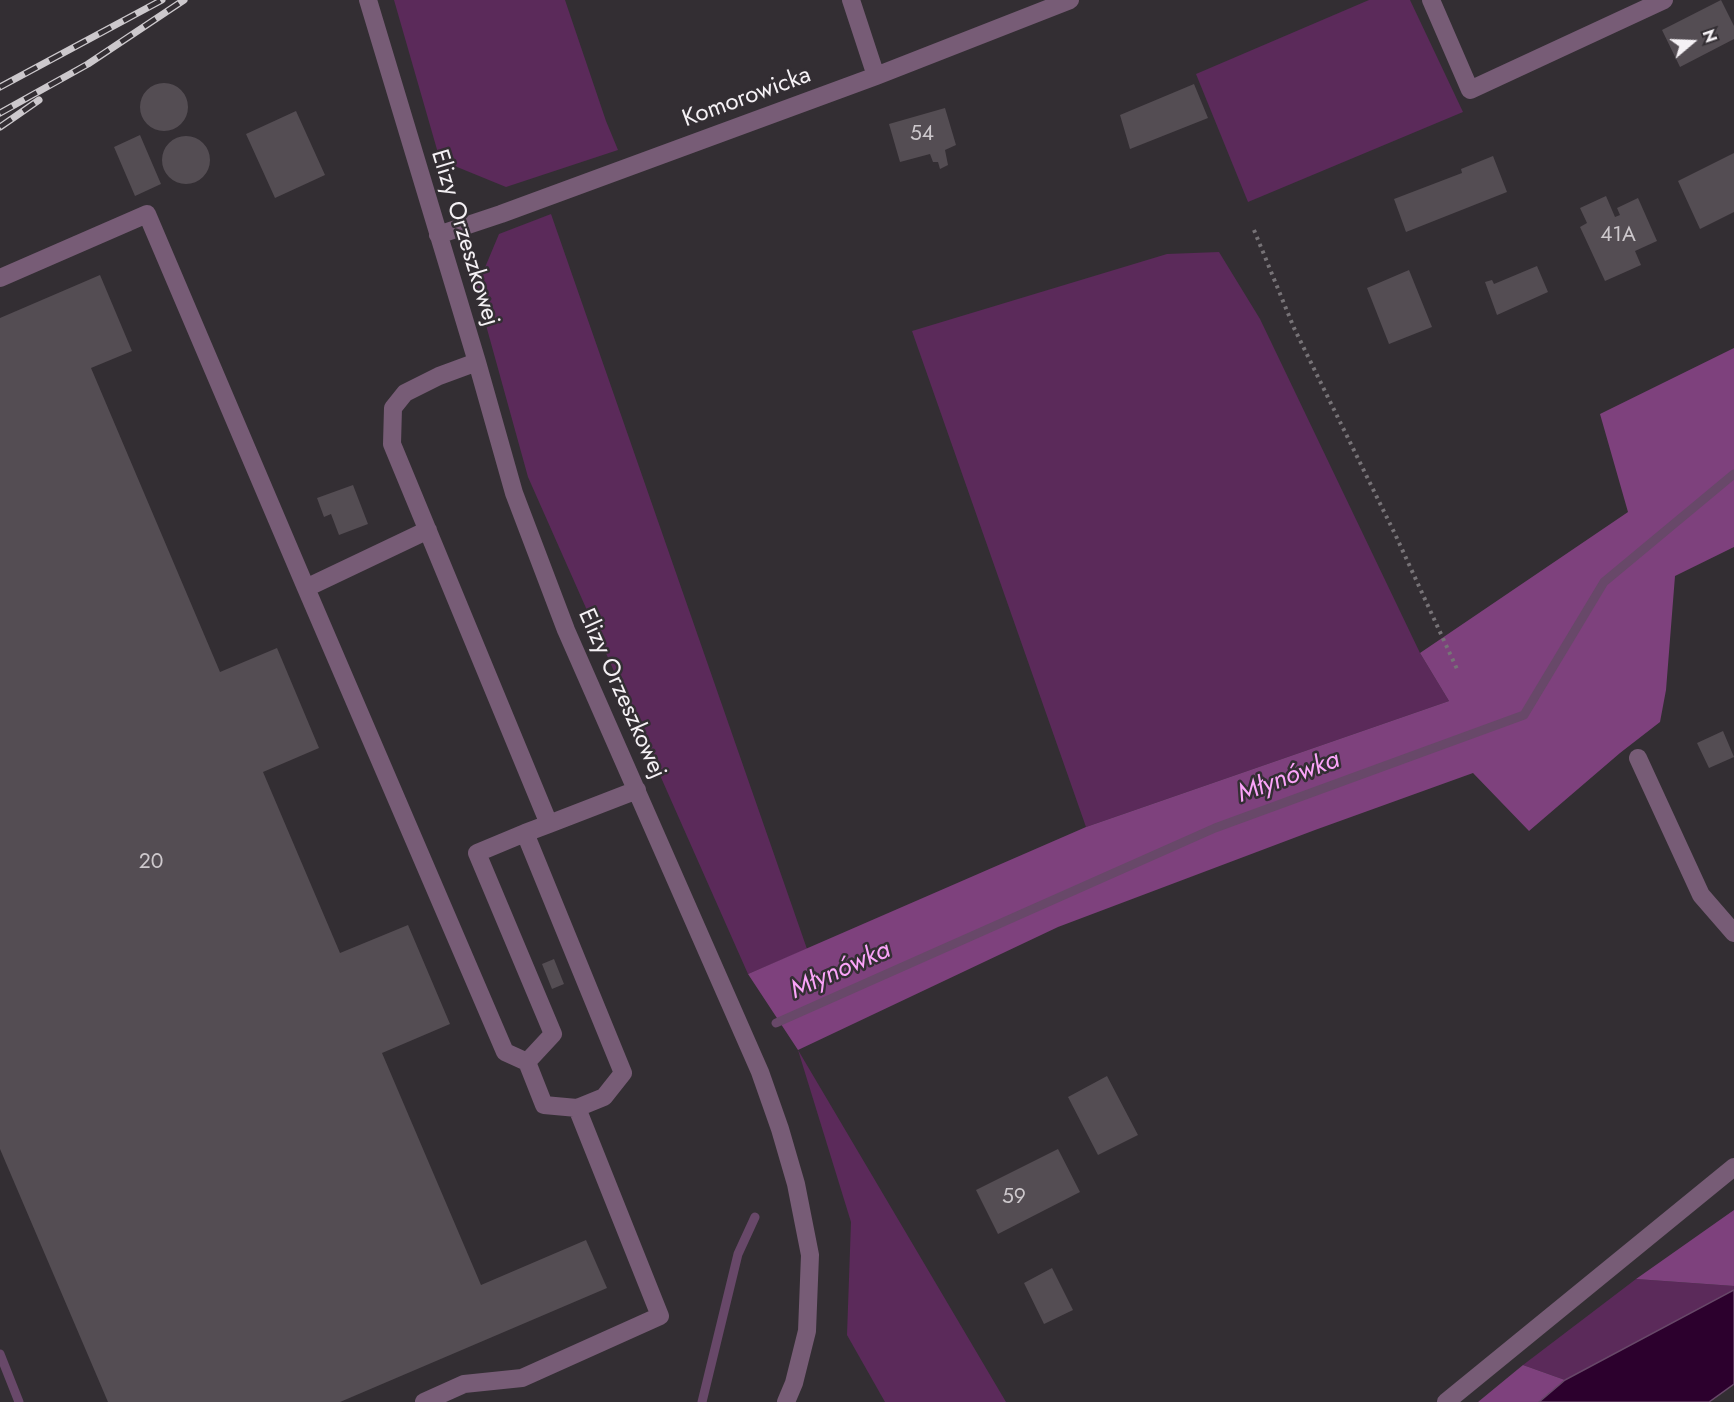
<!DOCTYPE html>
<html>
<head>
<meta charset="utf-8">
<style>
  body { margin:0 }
  #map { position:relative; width:1734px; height:1402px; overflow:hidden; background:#332e33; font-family:Jost,sans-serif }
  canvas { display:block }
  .north { position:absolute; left:1662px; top:12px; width:60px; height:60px; -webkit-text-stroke:4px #332e33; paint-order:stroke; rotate:71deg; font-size:16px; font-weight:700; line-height:24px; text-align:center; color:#f5f1f5 }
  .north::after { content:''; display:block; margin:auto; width:21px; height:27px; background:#f5f1f5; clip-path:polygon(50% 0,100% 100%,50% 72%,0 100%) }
</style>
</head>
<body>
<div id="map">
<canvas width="1734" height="1402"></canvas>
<div class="north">N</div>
</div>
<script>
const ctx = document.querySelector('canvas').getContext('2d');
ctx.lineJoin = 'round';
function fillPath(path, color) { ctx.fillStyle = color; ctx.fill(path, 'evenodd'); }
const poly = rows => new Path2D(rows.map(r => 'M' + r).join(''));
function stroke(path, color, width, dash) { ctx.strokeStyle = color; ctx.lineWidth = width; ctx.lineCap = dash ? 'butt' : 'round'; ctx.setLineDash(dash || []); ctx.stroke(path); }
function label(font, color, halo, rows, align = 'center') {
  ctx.font = font + ' Jost,sans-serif'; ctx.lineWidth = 5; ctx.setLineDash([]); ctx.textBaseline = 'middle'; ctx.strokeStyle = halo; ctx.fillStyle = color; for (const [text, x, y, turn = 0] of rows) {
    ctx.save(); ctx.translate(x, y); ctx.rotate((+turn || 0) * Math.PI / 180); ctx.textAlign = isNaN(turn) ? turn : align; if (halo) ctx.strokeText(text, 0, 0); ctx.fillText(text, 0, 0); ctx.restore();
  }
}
fillPath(poly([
  [394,0,565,0,606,121,618,150,506,187,440,160],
  [1369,0,1410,0,1463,112,1248,202,1196,74],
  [551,214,807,949,748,974,528,477,476,289,499,234],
  [1219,252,1260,319,1420,653,1449,701,1086,827,912,331,1167,254],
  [798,1050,1006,1402,885,1402,847,1335,851,1222],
  [1636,1279,1734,1286,1734,1290,1565,1380,1523,1365]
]), '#5b2a5a');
fillPath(poly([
  [1734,348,1734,547,1675,576,1666,690,1660,722,1620,753,1529,831,1473,773,1315,830,1058,927,798,1050,748,974,1086,827,1449,701,1420,653,1628,512,1600,414],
  [1734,1210,1734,1286,1636,1279],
  [1523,1365,1565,1380,1539,1402,1478,1402]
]), '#7e417d');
const water = poly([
  [1734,1290,1734,1384,1709,1402,1539,1402,1565,1380,1734,1290]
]);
fillPath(water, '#2c002d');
stroke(water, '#684869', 1.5);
stroke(poly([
  [776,1023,1215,828,1524,715,1604,582,1734,474],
  [0,1354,19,1402],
  [702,1402,738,1254,755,1217]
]), '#684869', 9);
fillPath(poly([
  [1721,0,1734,26,1734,39,1680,67,1662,30],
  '140 107a24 24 0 1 1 48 0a24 24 0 1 1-48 0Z',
  [1194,84,1208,118,1130,149,1120,115],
  [945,108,956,145,945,150,948,165,940,169,938,162,933,162,930,154,900,162,889,124],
  [296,111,325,175,275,198,246,134],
  [140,135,161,184,135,196,114,147],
  '162 160a24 24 0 1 1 48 0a24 24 0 1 1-48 0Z',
  [1734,153,1734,212,1700,229,1678,181],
  [1493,156,1507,192,1406,232,1394,199,1462,173,1461,169],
  [1606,196,1615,217,1620,215,1617,208,1638,198,1657,241,1635,251,1641,265,1605,281,1580,227,1587,223,1580,208],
  [1537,266,1548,292,1497,315,1485,282,1492,280,1494,284],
  [1409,270,1432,327,1389,344,1367,288],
  [100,275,132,351,91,368,220,672,277,648,319,748,263,772,340,953,408,925,450,1024,382,1053,481,1285,586,1240,607,1288,340,1402,108,1402,0,1149,0,318],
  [353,485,368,524,339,535,331,514,324,517,317,498],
  [1723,731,1734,757,1709,768,1697,743],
  [554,959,564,984,552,989,542,964],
  [1107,1076,1138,1135,1098,1155,1068,1097],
  [1058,1149,1080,1192,998,1234,976,1190],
  [1052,1268,1073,1310,1044,1324,1024,1283]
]), '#544d53');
stroke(poly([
  [1254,230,1294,328,1395,534,1457,669]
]), '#777377', 4, [3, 4.5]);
stroke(poly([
  [368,0,477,362,514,493,566,630,760,1072,780,1129,796,1184,810,1255,807,1331,794,1383,786,1402],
  [851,0,876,76],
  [1431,0,1470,90,1664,0],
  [438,235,501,214,876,76,1070,0],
  [0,278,147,214,306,588],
  [477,362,439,376,405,393,393,408,392,444,549,824],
  [428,530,306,588,505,1052,527,1062],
  [1638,758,1701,895,1734,933],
  [525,833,623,1073,604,1097,577,1108,544,1105,527,1062,553,1034,477,853,525,833,549,824,637,790],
  [424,1402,464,1384,522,1378,660,1316,577,1108],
  [1446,1402,1734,1167]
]), '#775c76', 18);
const rail = poly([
  [0,87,162,0],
  [0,113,88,64,184,0],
  [0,127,39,100]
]);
stroke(rail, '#ccc8cc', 7);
stroke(rail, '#332e33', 4.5, [14]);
label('21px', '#cdc8cc', null, [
  ["54",922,135],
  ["41A",1618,236],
  ["20",151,863],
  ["59",1014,1198]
]);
label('24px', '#f5f1f5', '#332e33', [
  ["Komorowicka",747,98,-20],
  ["Elizy Orzeszkowej",464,238,73],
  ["Elizy Orzeszkowej",621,694,66]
]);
label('italic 26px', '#fba4f9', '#332e33', [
  ["Młynówka",1289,778,-20],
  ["Młynówka",841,971,-24]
]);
</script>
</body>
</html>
